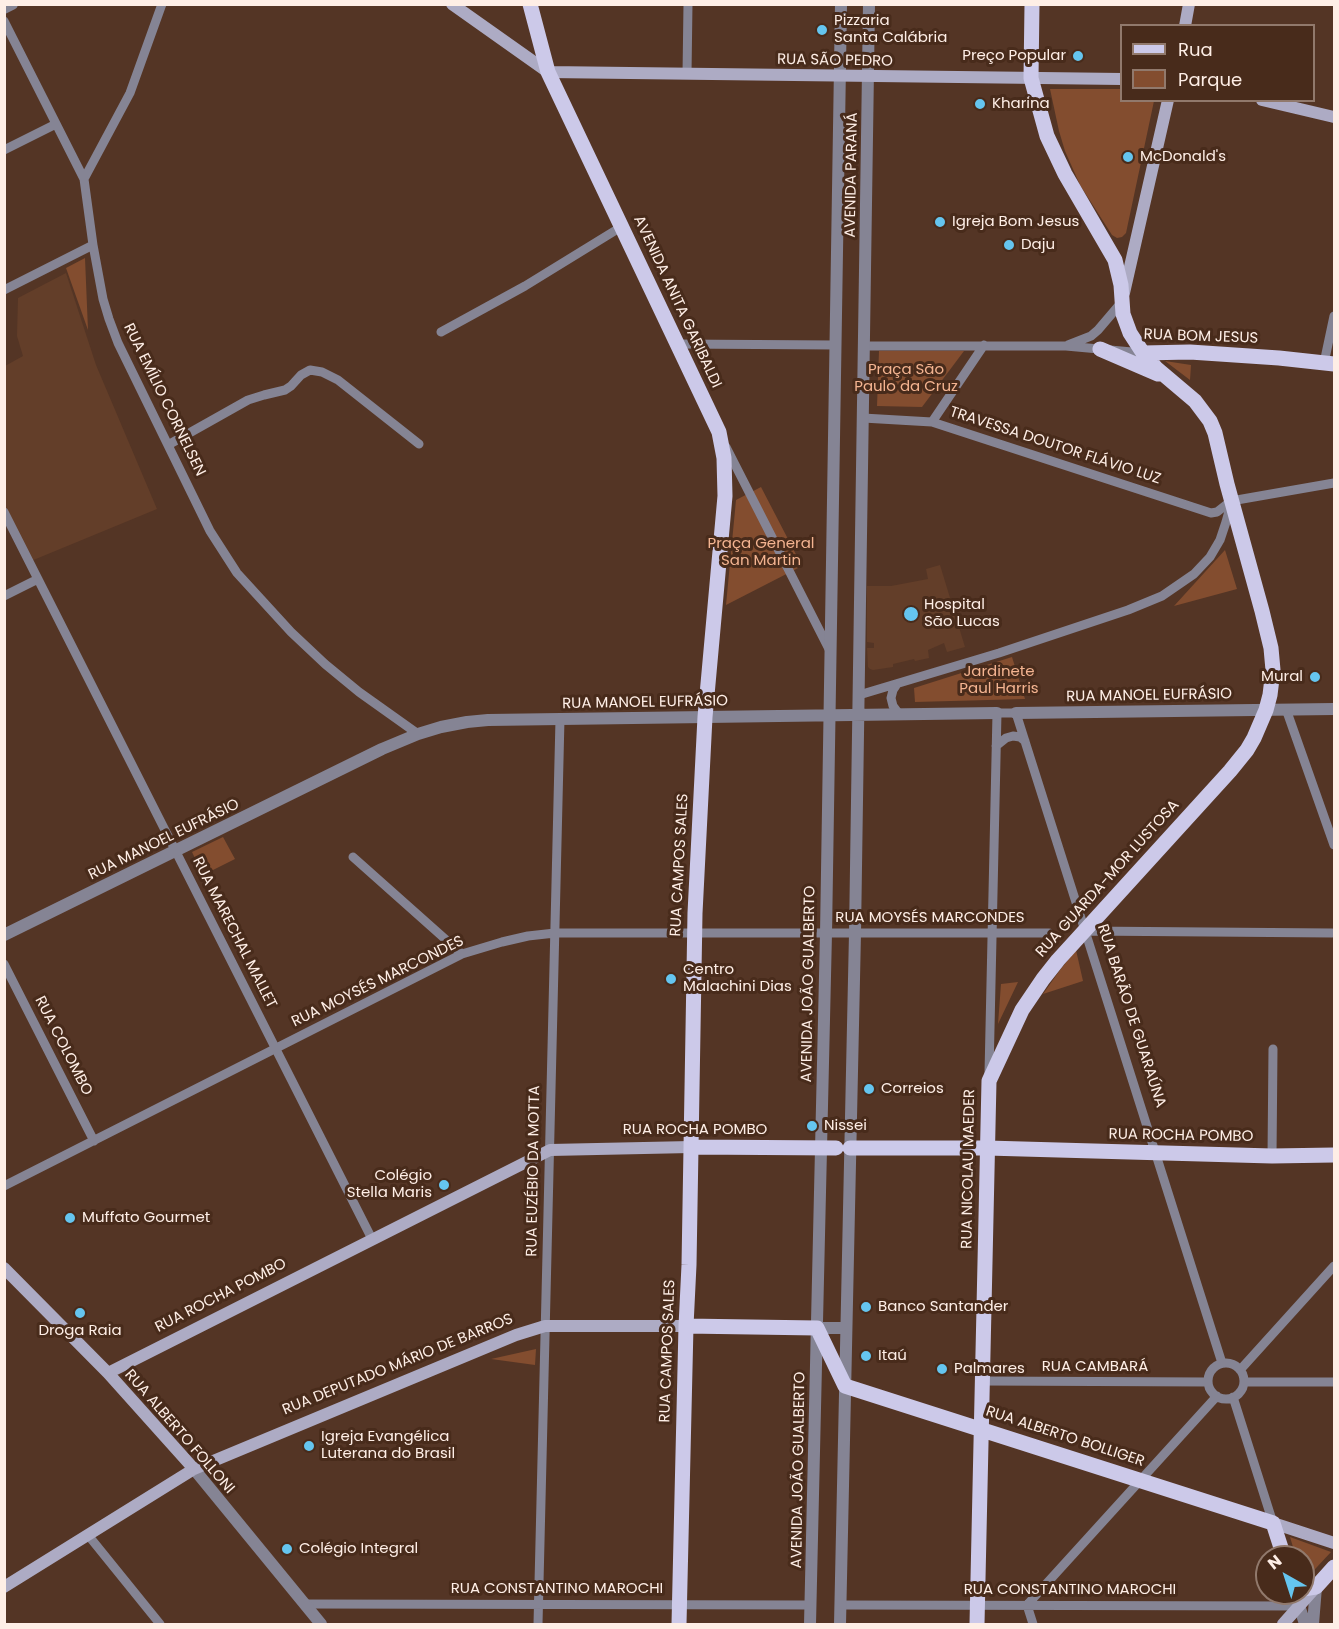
<!DOCTYPE html>
<html>
<head>
<meta charset="utf-8">
<style>
  body { margin:0 }
  #map { position:relative; width:1339px; height:1629px; overflow:hidden; background:#543525; font-family:Poppins,sans-serif }
  canvas { display:block }
  .frame { position:absolute; inset:0; border:6px solid #feeee6; pointer-events:none }
  .legend { position:absolute; left:1120px; top:24px; width:195px; height:78px; box-sizing:border-box; background:#482b1b; border:2px solid #91796c; margin:0; padding:8px 10px; list-style:none; font-size:18px; color:#feeee6 }
  .legend li { display:flex; align-items:center; gap:12px; height:30px }
  .legend b { width:30px; border:2px solid #91796c }
  .north { position:absolute; left:1255px; top:1545px; width:60px; height:60px; box-sizing:border-box; background:#482b1b; border:2px solid #91796c; border-radius:50%; rotate:321deg; font-size:16px; font-weight:700; line-height:24px; text-align:center; color:#feeee6 }
  .north::after { content:''; display:block; margin:auto; width:21px; height:27px; background:#65c5ef; clip-path:polygon(50% 0,100% 100%,50% 72%,0 100%) }
</style>
</head>
<body>
<div id="map">
<canvas width="1339" height="1629"></canvas>
<div class="frame"></div>
<ul class="legend">
<li><b style="height:8px;background:#ccc9e9"></b>Rua</li>
<li><b style="height:16px;background:#834d2f"></b>Parque</li>
</ul>
<div class="north">N</div>
</div>
<script>
const ctx = document.querySelector('canvas').getContext('2d');
ctx.lineJoin = 'round';
function fillPath(path, color) { ctx.fillStyle = color; ctx.fill(path, 'evenodd'); }
const poly = rows => new Path2D(rows.map(r => 'M' + r).join(''));
function stroke(path, color, width, dash) { ctx.strokeStyle = color; ctx.lineWidth = width; ctx.lineCap = dash ? 'butt' : 'round'; ctx.setLineDash(dash || []); ctx.stroke(path); }
function label(font, color, halo, rows, align = 'center') {
  ctx.font = font + ' Poppins,sans-serif'; ctx.lineWidth = 6; ctx.setLineDash([]); ctx.textBaseline = 'middle'; ctx.strokeStyle = halo; ctx.fillStyle = color; for (const [text, x, y, turn = 0] of rows) {
    ctx.save(); ctx.translate(x, y); ctx.rotate((+turn || 0) * Math.PI / 180); ctx.textAlign = isNaN(turn) ? turn : align; if (halo) ctx.strokeText(text, 0, 0); ctx.fillText(text, 0, 0); ctx.restore();
  }
}
fillPath(poly([
  [66,273,96,365,157,509,31,561,5,507,5,366,23,356,17,336,18,298],
  [940,565,965,647,947,652,944,643,928,650,929,658,915,661,914,659,893,664,893,667,873,670,870,669,868,667,867,648,874,648,874,643,867,642,867,586,891,586,928,579,926,569]
]), '#633e29');
fillPath(poly([
  [1050,89,1121,89,1122,100,1154,101,1126,233,1122,237,1117,238,1112,235,1080,185,1065,151,1059,131],
  [85,258,88,330,66,268],
  [879,351,964,351,922,407,877,406],
  [1165,361,1191,365,1190,380],
  [761,487,802,566,726,605,736,500],
  [1225,550,1237,589,1174,606],
  [1012,657,1025,699,915,702,914,688],
  [223,837,235,859,203,875,192,852],
  [1076,950,1083,981,1043,994,1060,970],
  [1018,982,998,1024,1001,984],
  [536,1349,535,1365,491,1359],
  [1290,1537,1331,1552,1303,1582,1303,1557,1296,1557]
]), '#834d2f');
stroke(poly([
  [162,4,130,93,84,179,93,245,103,299,109,319,118,343,210,531,237,573,291,632,325,664,359,692,418,734],
  [4,21,84,179],
  [687,74,688,4],
  [4,150,56,124],
  [4,290,93,245],
  [441,332,525,286,621,227],
  [677,344,836,345],
  [1068,345,1091,336,1098,330,1121,303],
  [864,346,1066,346,1143,353],
  [1324,363,1334,316],
  [863,418,932,422,1211,513,1217,512,1231,501,1334,483],
  [932,422,984,345],
  [168,445,248,400,264,395,285,390,291,386,301,375,310,370,322,372,338,380,419,444],
  [726,447,830,651],
  [4,512,372,1239],
  [4,596,38,579],
  [897,684,893,690,891,698,893,706,899,714],
  [859,695,999,653,1128,610,1162,596,1194,574,1210,557,1220,540,1226,522,1231,504],
  [1286,709,1334,845],
  [996,746,1006,738,1013,736,1020,737,1025,741],
  [353,857,462,954],
  [1085,931,1332,933],
  [4,964,94,1141],
  [989,1073,997,713,1016,713,1222,1363],
  [1272,1156,1273,1049],
  [4,1186,462,954,502,942,528,936,555,933,1049,933],
  '1208 1381a18 18 0 1 1 36 0a18 18 0 1 1-36 0Z',
  [1240,1370,1334,1266],
  [982,1381,1208,1382],
  [1244,1382,1334,1382],
  [1233,1397,1273,1523],
  [88,1535,160,1624],
  [304,1604,811,1605],
  [841,1605,1300,1606],
  [1027,1605,1217,1396],
  [1027,1605,1033,1624],
  [538,1624,560,719]
]), '#858494', 9);
stroke(poly([
  [4,8,12,4],
  [1016,713,1334,709],
  [4,935,382,749,418,734,441,727,467,722,488,720,997,713],
  [817,1328,846,1328],
  [194,1469,321,1624],
  [1295,1593,1305,1624],
  [810,1624,826,933,841,4],
  [840,1624,855,933,869,4],
  [1313,1624,1316,1587]
]), '#858494', 12);
stroke(poly([
  [452,4,548,72,1122,79],
  [1185,26,1189,4],
  [1262,100,1334,117],
  [1124,293,1168,100],
  [4,1268,108,1373,194,1469],
  [108,1373,550,1150,691,1147],
  [1273,1523,1334,1543],
  [4,1587,194,1469,516,1335,545,1326,686,1326],
  [1283,1624,1316,1587]
]), '#adabc4', 12);
stroke(poly([
  [530,4,548,72,719,432,724,458,725,496,705,717,695,913,689,1265,686,1326,679,1624],
  [1100,349,1158,374],
  [1143,353,1190,352,1279,358,1334,364],
  [691,1147,836,1148],
  [850,1148,987,1148,1272,1156,1334,1155],
  [686,1326,817,1328,845,1386,1273,1523,1284,1557],
  [1303,1589,1316,1587,1334,1567],
  [977,1624,989,1081,1022,1010,1043,979,1058,960,1230,771,1247,750,1254,738,1266,710,1270,695,1273,670,1271,648,1262,611,1227,484,1215,433,1210,421,1195,401,1156,368,1143,353,1130,333,1123,314,1121,285,1115,260,1065,174,1047,136,1031,78,1032,4]
]), '#ccc9e9', 15);
for (const [x, y, r, color] of [
  [822,30,6,"#65c5ef"],
  [1078,56,6,"#65c5ef"],
  [980,104,6,"#65c5ef"],
  [1128,157,6,"#65c5ef"],
  [940,222,6,"#65c5ef"],
  [1009,245,6,"#65c5ef"],
  [911,614,8,"#65c5ef"],
  [1315,677,6,"#65c5ef"],
  [671,979,6,"#65c5ef"],
  [869,1089,6,"#65c5ef"],
  [812,1126,6,"#65c5ef"],
  [444,1185,6,"#65c5ef"],
  [70,1218,6,"#65c5ef"],
  [866,1307,6,"#65c5ef"],
  [80,1313,6,"#65c5ef"],
  [866,1356,6,"#65c5ef"],
  [942,1369,6,"#65c5ef"],
  [309,1446,6,"#65c5ef"],
  [287,1549,6,"#65c5ef"]
]) { const dot = new Path2D(); dot.arc(x, y, r, 0, 2 * Math.PI); ctx.fillStyle = color; ctx.fill(dot); stroke(dot, '#482b1b', 2); }
label('15px', '#feeee6', '#482b1b', [
  ["Pizzaria",834,21],
  ["Santa Calábria",834,38],
  ["Preço Popular",1066,56,"right"],
  ["Kharina",992,104],
  ["McDonald's",1140,157],
  ["Igreja Bom Jesus",952,222],
  ["Daju",1021,245],
  ["Hospital",924,605],
  ["São Lucas",924,622],
  ["Mural",1303,677,"right"],
  ["Centro",683,970],
  ["Malachini Dias",683,987],
  ["Correios",881,1089],
  ["Nissei",824,1126],
  ["Colégio",432,1176,"right"],
  ["Stella Maris",432,1193,"right"],
  ["Muffato Gourmet",82,1218],
  ["Banco Santander",878,1307],
  ["Droga Raia",80,1331,"center"],
  ["Itaú",878,1356],
  ["Palmares",954,1369],
  ["Igreja Evangélica",321,1437],
  ["Luterana do Brasil",321,1454],
  ["Colégio Integral",299,1549]
], 'left');
label('15px', '#feeee6', '#482b1b', [
  ["RUA SÃO PEDRO",835,61,1],
  ["AVENIDA PARANÁ",852,175,-89],
  ["AVENIDA ANITA GARIBALDI",677,302,65],
  ["RUA BOM JESUS",1201,337,2],
  ["RUA EMÍLIO CORNELSEN",164,400,64],
  ["TRAVESSA DOUTOR FLÁVIO LUZ",1055,446,18],
  ["RUA MANOEL EUFRÁSIO",1149,696,-1],
  ["RUA MANOEL EUFRÁSIO",645,703,-1],
  ["RUA MANOEL EUFRÁSIO",164,840,-26],
  ["RUA CAMPOS SALES",680,865,-87],
  ["RUA GUARDA-MOR LUSTOSA",1108,879,-48],
  ["RUA MOYSÉS MARCONDES",930,918],
  ["RUA MARECHAL MALLET",234,933,63],
  ["RUA MOYSÉS MARCONDES",378,982,-26],
  ["AVENIDA JOÃO GUALBERTO",809,984,-89],
  ["RUA BARÃO DE GUARAÚNA",1131,1016,72],
  ["RUA COLOMBO",63,1046,63],
  ["RUA ROCHA POMBO",695,1130],
  ["RUA ROCHA POMBO",1181,1136,1],
  ["RUA NICOLAU MAEDER",969,1169,-89],
  ["RUA EUZÉBIO DA MOTTA",534,1171,-89],
  ["RUA ROCHA POMBO",221,1296,-27],
  ["RUA CAMPOS SALES",668,1351,-88],
  ["RUA DEPUTADO MÁRIO DE BARROS",398,1365,-22],
  ["RUA CAMBARÁ",1095,1367],
  ["RUA ALBERTO FOLLONI",179,1432,49],
  ["RUA ALBERTO BOLLIGER",1065,1437,18],
  ["AVENIDA JOÃO GUALBERTO",799,1470,-89],
  ["RUA CONSTANTINO MAROCHI",557,1589],
  ["RUA CONSTANTINO MAROCHI",1070,1590]
]);
label('15px', '#f4b491', '#482b1b', [
  ["Praça São",906,370],
  ["Paulo da Cruz",906,387],
  ["Praça General",761,544],
  ["San Martin",761,561],
  ["Jardinete",999,672],
  ["Paul Harris",999,689]
]);
</script>
</body>
</html>
